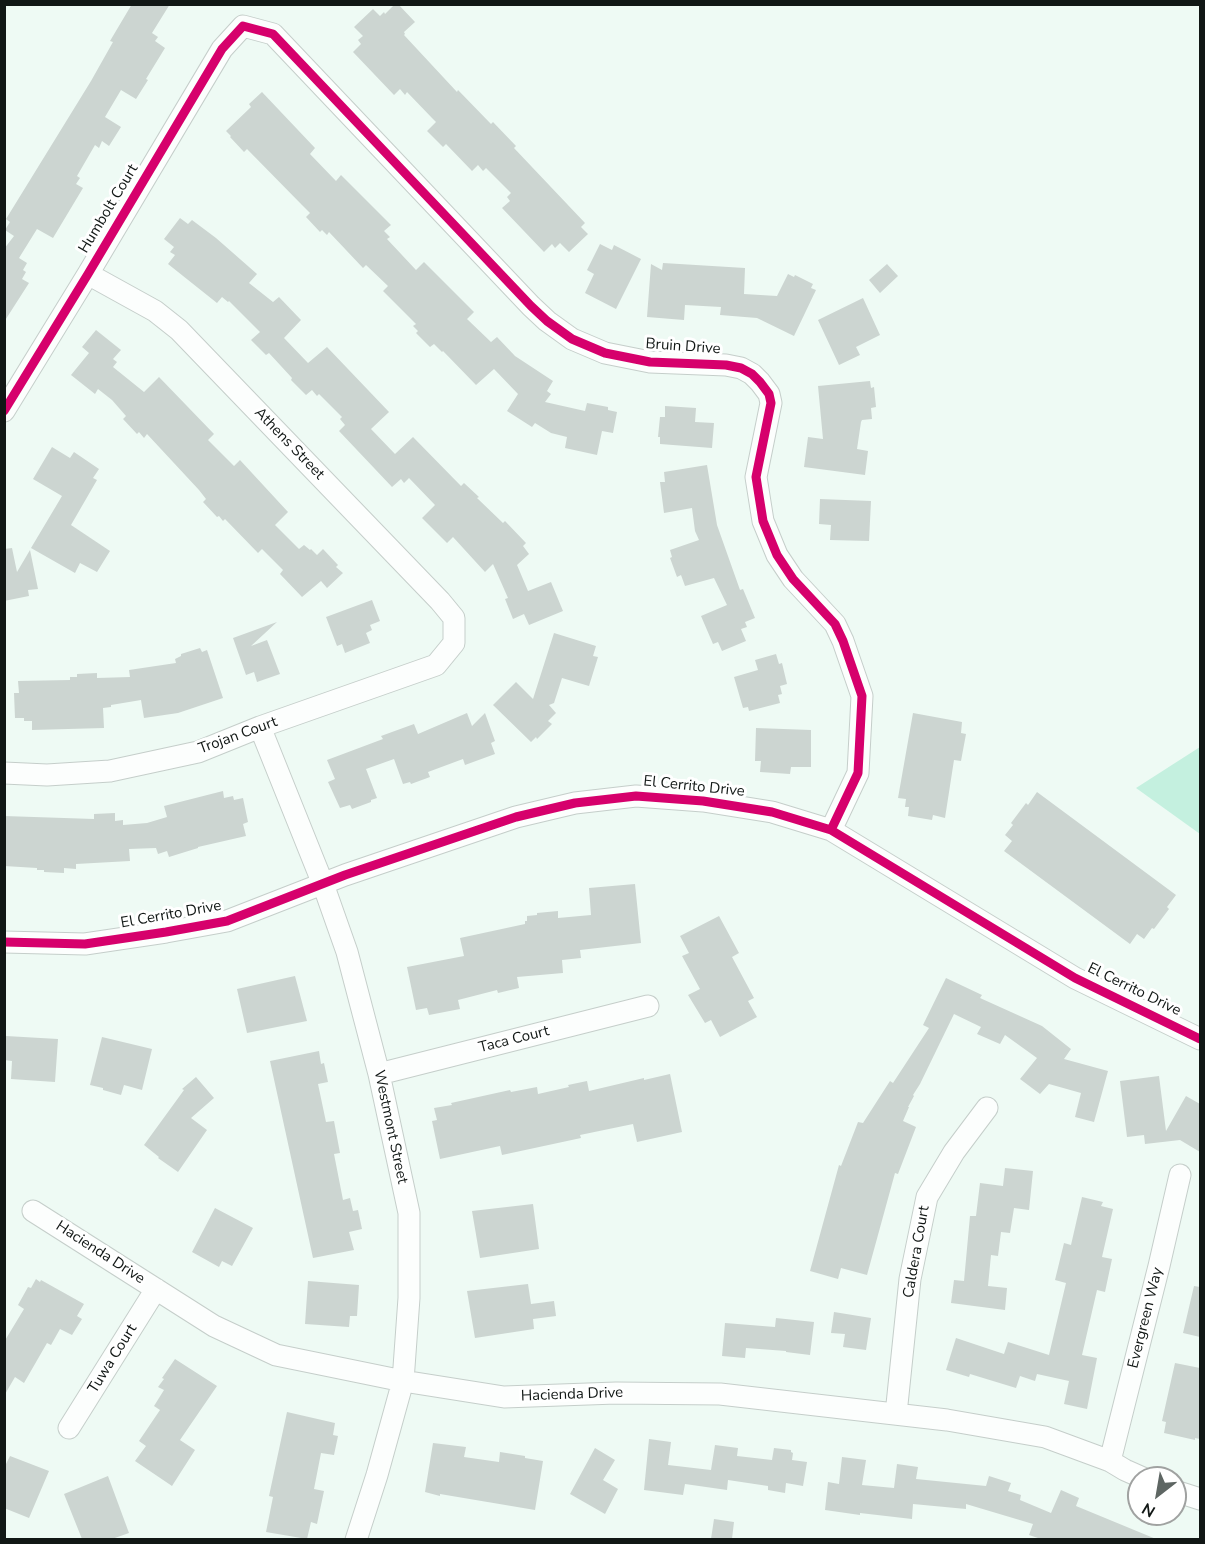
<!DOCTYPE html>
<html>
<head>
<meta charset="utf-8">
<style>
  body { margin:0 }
  #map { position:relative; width:1205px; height:1544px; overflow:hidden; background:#eefaf4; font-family:"Nunito Sans",sans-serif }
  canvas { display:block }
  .frame { position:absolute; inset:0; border:6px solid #111715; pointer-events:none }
  .north { position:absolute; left:1127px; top:1466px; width:60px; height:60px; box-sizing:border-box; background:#fff; border:2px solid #a0a2a1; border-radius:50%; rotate:211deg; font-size:16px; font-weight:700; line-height:24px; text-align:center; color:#111715 }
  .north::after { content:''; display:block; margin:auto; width:21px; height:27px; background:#5e6663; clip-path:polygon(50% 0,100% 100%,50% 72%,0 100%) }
</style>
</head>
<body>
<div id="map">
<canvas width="1205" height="1544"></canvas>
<div class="frame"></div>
<div class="north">N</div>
</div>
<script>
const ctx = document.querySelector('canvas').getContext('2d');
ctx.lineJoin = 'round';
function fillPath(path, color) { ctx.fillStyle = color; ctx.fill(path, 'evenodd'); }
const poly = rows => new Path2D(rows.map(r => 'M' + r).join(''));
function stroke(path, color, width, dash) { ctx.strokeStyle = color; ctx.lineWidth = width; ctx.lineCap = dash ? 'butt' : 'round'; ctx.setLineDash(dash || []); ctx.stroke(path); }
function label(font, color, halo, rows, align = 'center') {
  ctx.font = font + ' "Nunito Sans",sans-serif'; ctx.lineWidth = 6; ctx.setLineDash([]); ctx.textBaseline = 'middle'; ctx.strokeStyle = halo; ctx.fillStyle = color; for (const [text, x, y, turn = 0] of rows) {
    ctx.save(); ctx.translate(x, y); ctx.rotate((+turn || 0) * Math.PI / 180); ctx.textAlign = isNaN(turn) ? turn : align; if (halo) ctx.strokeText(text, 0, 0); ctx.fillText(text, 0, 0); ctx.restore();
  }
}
fillPath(poly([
  [1200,747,1200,834,1136,788]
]), '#c4f0df');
fillPath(poly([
  [132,4,170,4,152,33,158,37,155,41,165,48,146,79,148,80,136,99,121,90,105,117,121,127,109,146,102,141,99,148,95,145,77,176,80,178,76,184,83,188,53,238,37,229,19,258,27,263,23,270,26,272,22,279,29,283,4,322,4,249,14,236,5,230,10,222,6,219,91,81,113,42,110,41],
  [395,4,398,4,415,22,404,32,405,34,404,35,457,92,458,90,491,124,493,122,516,146,514,148,585,223,581,227,588,234,569,252,560,243,555,248,552,244,544,252,502,208,510,201,507,197,511,193,486,168,483,171,478,165,472,171,446,144,443,147,427,131,436,122,432,118,407,92,405,95,400,89,394,95,353,52,361,44,358,40,363,36,354,27,373,9,380,16,384,12,385,14],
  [262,92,315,148,310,154,336,181,341,175,391,225,384,231,390,237,387,239,416,270,424,262,474,312,467,319,491,342,497,337,515,356,553,381,547,391,551,394,545,402,585,411,587,403,608,407,608,410,617,412,613,433,602,431,597,455,565,448,567,437,551,433,535,423,532,427,507,411,518,394,494,369,476,385,443,351,442,352,434,344,430,347,416,333,418,331,413,326,416,324,383,291,388,286,366,265,363,268,329,232,327,235,322,230,320,232,306,217,310,213,302,205,247,149,244,152,230,137,231,136,226,131,251,107,249,104],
  [180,218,188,224,192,220,216,238,257,274,249,283,273,302,279,297,301,320,284,338,308,363,327,347,389,412,371,429,395,454,413,437,461,486,464,483,479,497,477,498,503,523,505,521,526,543,523,546,529,554,517,565,528,591,551,582,563,611,529,625,524,614,513,619,505,599,508,598,493,564,485,572,453,537,447,543,422,518,435,505,409,478,404,483,401,479,392,487,339,431,345,425,340,419,342,417,319,394,317,396,312,390,306,395,291,380,292,378,269,353,266,355,251,340,260,332,229,301,228,302,222,297,217,303,168,264,175,255,170,252,174,247,164,239],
  [600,244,612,250,614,245,641,259,616,309,585,293,594,274,587,270],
  [663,263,745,268,744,294,777,296,788,274,794,277,795,275,813,284,811,288,816,290,794,336,757,318,720,315,721,307,685,305,684,320,647,317,651,264,662,270],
  [887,264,898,276,880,293,869,280],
  [863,298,880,335,856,347,860,355,839,365,818,320],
  [96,330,121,350,113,359,117,362,113,367,144,392,159,377,214,434,208,440,234,466,240,460,288,512,275,525,299,549,304,545,310,550,311,549,317,555,323,549,338,565,336,567,343,573,327,588,321,581,302,597,280,574,283,570,262,549,258,553,225,519,223,521,219,516,217,517,203,502,206,499,199,490,147,434,144,438,139,432,137,434,123,419,126,416,112,400,98,389,95,394,71,375,89,353,82,347],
  [870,381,871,388,874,387,876,407,871,408,872,419,862,420,861,422,857,449,868,451,865,475,804,467,808,437,823,439,818,386],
  [665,406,696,408,695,422,714,423,712,448,660,444,660,437,658,437,660,417,665,417],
  [52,447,70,458,74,452,99,469,93,478,97,480,71,525,110,551,97,572,80,563,75,573,31,548,62,496,33,479],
  [707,465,717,525,740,590,743,589,755,618,745,622,747,627,741,629,746,641,722,651,718,642,713,644,701,616,727,605,714,578,685,586,681,575,677,577,670,558,672,557,670,550,699,540,695,531,692,508,664,513,660,482,665,482,664,472],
  [820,499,871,501,869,541,830,540,831,525,819,524],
  [12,548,17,572,30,550,38,589,28,590,29,596,4,601,4,549],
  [372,600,380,621,370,625,372,630,366,633,370,643,345,653,342,644,337,646,326,617],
  [277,622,251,646,267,640,280,674,257,682,254,672,246,675,233,638],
  [554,633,596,646,593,656,598,657,589,686,562,678,554,703,549,705,556,713,548,721,552,724,537,739,536,737,531,742,493,705,516,682,533,699],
  [200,648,202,652,207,650,223,698,178,713,144,718,141,700,111,705,111,707,103,708,104,728,32,730,32,721,24,721,24,718,15,718,14,693,19,693,18,681,70,680,70,677,77,677,77,674,97,673,97,678,130,677,129,670,176,663,175,659,181,656,181,654],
  [776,654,779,664,782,663,787,684,780,686,782,694,778,695,780,703,749,711,748,707,743,708,734,677,758,670,755,660],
  [467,713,472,726,485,713,495,741,491,743,495,754,465,765,463,759,428,772,430,777,411,784,410,782,403,784,394,759,366,769,377,798,371,800,371,802,352,809,350,805,340,808,328,782,335,779,327,760,383,739,381,736,414,724,418,734],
  [913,713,962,722,961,733,966,734,961,761,954,760,945,818,933,815,932,820,908,816,909,807,905,807,906,799,898,798],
  [756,728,811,730,811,767,791,767,790,774,760,772,761,761,755,761],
  [223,791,224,798,233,796,234,800,243,798,248,822,243,824,246,836,198,847,198,848,169,857,167,851,158,854,156,848,129,849,130,861,76,864,76,869,64,868,64,873,44,872,44,870,37,870,37,868,4,866,4,816,94,819,94,814,115,813,115,821,123,820,123,825,147,823,167,817,164,806],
  [1037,792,1176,895,1167,907,1169,909,1154,929,1152,928,1144,939,1137,934,1130,944,1004,851,1012,841,1005,835,1013,825,1011,823,1026,803,1028,805],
  [635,884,641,943,580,950,581,958,562,960,563,973,517,977,519,988,498,993,497,990,458,1000,460,1009,429,1015,427,1008,416,1010,407,967,464,956,460,938,525,924,525,921,527,921,527,916,537,915,537,913,558,911,558,918,591,915,589,888],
  [719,916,739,953,732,957,754,998,748,1001,757,1017,720,1037,711,1020,705,1023,688,995,700,989,682,956,689,953,680,936],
  [295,976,307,1021,247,1033,237,989],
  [946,978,982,995,980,998,1042,1026,1071,1049,1064,1059,1108,1071,1094,1122,1075,1117,1081,1093,1049,1084,1040,1094,1020,1079,1037,1058,1005,1035,1000,1044,977,1034,981,1027,954,1014,920,1084,913,1095,914,1096,908,1107,909,1107,903,1121,916,1127,898,1174,895,1173,867,1275,841,1268,838,1279,810,1271,839,1165,841,1166,858,1122,863,1123,890,1081,893,1083,929,1028,923,1025],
  [6,1036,58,1039,55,1082,11,1079,12,1061,4,1060],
  [102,1037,152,1049,142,1090,124,1085,121,1095,103,1090,103,1088,90,1085],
  [319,1051,321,1064,324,1063,328,1082,318,1084,326,1122,334,1121,340,1153,334,1154,343,1200,350,1198,353,1211,358,1210,362,1229,349,1232,354,1250,313,1258,270,1061],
  [670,1074,682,1132,637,1142,633,1124,580,1135,581,1138,502,1155,500,1146,440,1159,432,1121,437,1120,434,1108,452,1105,451,1103,510,1090,511,1092,537,1087,538,1094,569,1087,568,1085,587,1081,589,1091,644,1078,644,1080],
  [1159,1076,1166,1131,1186,1096,1200,1104,1200,1152,1180,1140,1145,1144,1144,1135,1127,1137,1120,1081],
  [196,1077,214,1098,191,1118,207,1130,178,1172,158,1158,159,1157,144,1145,184,1090,182,1089],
  [1005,1168,1033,1171,1029,1210,1014,1208,1010,1233,1001,1232,998,1256,991,1255,988,1286,1007,1288,1005,1310,951,1303,954,1280,964,1281,970,1216,976,1216,980,1183,1003,1186],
  [1082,1197,1103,1202,1101,1206,1113,1209,1102,1257,1112,1259,1105,1292,1097,1290,1082,1355,1097,1358,1087,1409,1064,1404,1069,1381,1037,1374,1035,1381,1020,1376,1016,1388,970,1374,969,1377,946,1370,956,1338,1004,1354,1008,1342,1049,1355,1066,1283,1055,1280,1064,1243,1071,1245],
  [533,1204,539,1249,480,1258,472,1211],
  [215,1208,253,1228,232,1266,222,1261,219,1267,192,1252],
  [36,1279,40,1282,41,1280,84,1304,77,1316,82,1319,72,1335,60,1329,51,1345,47,1343,24,1383,15,1377,4,1396,4,1342,24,1309,18,1305,28,1287,31,1288],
  [308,1281,359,1285,357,1316,350,1316,349,1327,305,1324],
  [528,1284,531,1304,554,1301,556,1316,533,1319,534,1329,475,1338,467,1291],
  [1194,1286,1200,1287,1200,1337,1183,1333],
  [834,1312,871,1318,866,1350,843,1347,845,1334,831,1333],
  [776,1318,814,1322,810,1355,786,1352,786,1351,746,1348,745,1358,722,1356,725,1323,775,1327],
  [175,1359,217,1386,180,1440,195,1450,172,1486,135,1461,146,1446,139,1441,160,1410,154,1406,164,1390,158,1387,164,1379,162,1378],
  [1175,1363,1200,1368,1200,1439,1195,1438,1195,1440,1164,1433,1166,1422,1162,1421],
  [287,1412,335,1423,333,1435,338,1436,334,1455,321,1453,314,1489,324,1491,317,1524,311,1522,307,1539,266,1532,273,1497,269,1496],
  [649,1439,671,1442,668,1465,711,1470,715,1445,738,1448,737,1456,772,1460,774,1448,791,1450,791,1452,793,1453,792,1460,807,1462,803,1486,786,1483,785,1493,768,1490,768,1486,728,1480,727,1490,685,1484,683,1495,644,1490],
  [433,1443,466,1447,464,1457,499,1462,500,1452,525,1456,525,1458,543,1461,535,1510,440,1494,440,1496,425,1492],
  [595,1448,615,1460,603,1480,618,1489,605,1514,570,1494],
  [10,1456,49,1471,29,1518,4,1508,4,1468],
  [842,1457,866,1460,862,1485,894,1488,897,1464,918,1467,916,1479,986,1486,989,1476,1011,1483,1008,1491,1021,1495,1020,1500,1051,1513,1061,1490,1079,1498,1076,1506,1156,1539,1041,1539,1029,1535,1033,1524,966,1504,966,1509,913,1504,912,1519,860,1513,860,1515,825,1510,828,1482,839,1484],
  [108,1476,129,1533,112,1539,82,1539,64,1494],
  [714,1519,734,1522,732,1539,711,1539]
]), '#ccd5d1');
const minor = poly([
  [4,411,88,274,222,49,243,26,273,34,531,306,547,321,572,339,605,353,650,362,726,365,741,368,752,374,760,382,769,394,771,403,756,477,763,521,777,555,793,579,835,624,843,641,862,696,858,773,831,830],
  [260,727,323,884,347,952,379,1074,409,1213,409,1298,403,1381,377,1475,356,1540],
  [4,773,47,775,110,771,198,752,260,727,436,665,454,643,454,618,440,601,179,330,155,311,88,274],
  [4,942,85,944,166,932,227,921,345,875,516,817,575,803,636,796,703,801,772,812,831,830,1075,978,1200,1039],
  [379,1074,648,1006],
  [33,1211,214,1326,276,1355,403,1381,504,1397,616,1393,720,1394,947,1420,1045,1437,1110,1461,1125,1470,1143,1478],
  [896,1414,910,1279,927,1197,954,1152,987,1108],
  [69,1428,156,1289],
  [1110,1461,1159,1266,1180,1175],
  [1175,1491,1200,1499]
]);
stroke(minor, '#c5ceca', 23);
stroke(minor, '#fcfefd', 21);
stroke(poly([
  [4,411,88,274,222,49,243,26,273,34,531,306,547,321,572,339,605,353,650,362,726,365,741,368,752,374,760,382,769,394,771,403,756,477,763,521,777,555,793,579,835,624,843,641,862,696,858,773,831,830],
  [4,942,85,944,166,932,227,921,345,875,516,817,575,803,636,796,703,801,772,812,831,830,1075,978,1200,1039]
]), '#d6006c', 9);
label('15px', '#111715', '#fff', [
  ["Humbolt Court",109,209,-59],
  ["Bruin Drive",683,347,4],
  ["Athens Street",289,444,46],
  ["Trojan Court",238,736,-20],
  ["El Cerrito Drive",694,787,6],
  ["El Cerrito Drive",171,915,-10],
  ["El Cerrito Drive",1134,990,26],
  ["Taca Court",514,1040,-14],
  ["Westmont Street",390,1127,78],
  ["Caldera Court",917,1252,-80],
  ["Hacienda Drive",100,1253,33],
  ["Evergreen Way",1146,1318,-76],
  ["Tuwa Court",113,1359,-58],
  ["Hacienda Drive",572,1395,-2]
]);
</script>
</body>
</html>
